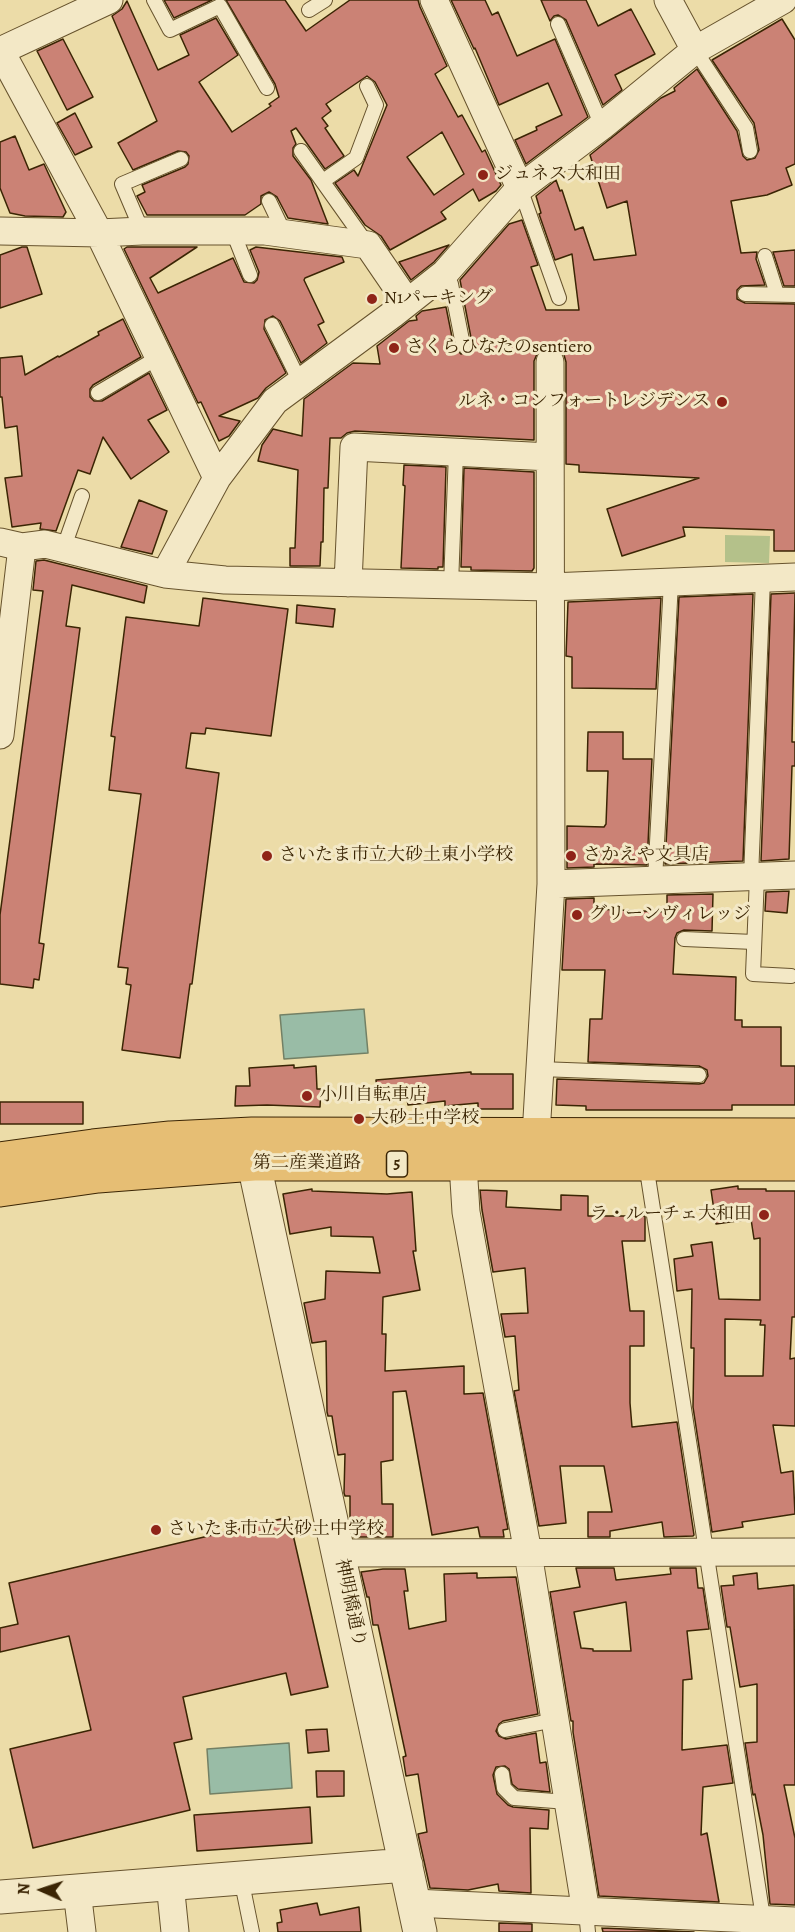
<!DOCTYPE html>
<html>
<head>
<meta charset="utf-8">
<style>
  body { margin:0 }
  #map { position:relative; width:795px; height:1932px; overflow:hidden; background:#ecdca8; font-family:Alegreya,serif }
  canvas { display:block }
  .north { position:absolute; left:12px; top:1860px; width:60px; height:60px; -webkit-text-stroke:4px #f3e8c6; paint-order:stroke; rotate:273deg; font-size:16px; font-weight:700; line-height:24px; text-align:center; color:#3b2504 }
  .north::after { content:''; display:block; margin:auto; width:21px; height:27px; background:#3b2504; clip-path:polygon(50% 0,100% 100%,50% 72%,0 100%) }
</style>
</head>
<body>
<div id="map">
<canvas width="795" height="1932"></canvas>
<div class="north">N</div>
</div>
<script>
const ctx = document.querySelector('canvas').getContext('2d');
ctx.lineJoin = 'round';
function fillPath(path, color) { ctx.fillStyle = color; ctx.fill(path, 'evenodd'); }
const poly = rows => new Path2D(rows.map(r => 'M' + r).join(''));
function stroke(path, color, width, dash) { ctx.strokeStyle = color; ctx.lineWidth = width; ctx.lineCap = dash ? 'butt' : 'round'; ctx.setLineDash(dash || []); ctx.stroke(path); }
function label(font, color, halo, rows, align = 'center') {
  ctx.font = font + ' Alegreya,"Noto Serif JP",serif'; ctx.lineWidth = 6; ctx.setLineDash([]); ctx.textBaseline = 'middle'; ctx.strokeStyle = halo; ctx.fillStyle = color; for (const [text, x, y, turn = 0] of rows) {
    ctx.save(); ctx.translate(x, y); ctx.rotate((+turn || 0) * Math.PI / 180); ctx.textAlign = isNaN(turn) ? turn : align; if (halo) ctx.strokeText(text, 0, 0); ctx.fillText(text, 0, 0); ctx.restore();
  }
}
fillPath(poly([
  [725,535,770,536,769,563,725,562]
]), '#b4c18a');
const water = poly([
  [364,1009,368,1053,284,1059,280,1015,364,1009],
  [289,1743,292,1788,210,1794,207,1749,289,1743]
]);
fillPath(water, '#99bca6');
stroke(water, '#738065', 1.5);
const building = poly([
  [164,0,212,0,174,18,164,0],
  [226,0,285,0,306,31,350,0,418,0,420,7,447,66,435,74,458,117,462,115,482,152,485,150,501,185,496,191,479,201,473,189,441,212,446,219,390,250,381,236,365,225,335,183,354,170,358,176,387,105,375,82,367,76,326,104,331,111,322,118,328,126,325,128,344,156,325,169,296,128,291,131,296,144,293,148,293,156,311,180,328,224,288,218,277,197,269,192,261,196,261,204,245,215,147,215,137,196,145,192,142,185,185,167,188,164,189,156,186,152,178,151,133,170,118,143,157,121,112,16,122,9,127,1,158,70,189,55,180,35,216,18,238,55,199,82,232,132,271,106,269,104,279,97,275,84,226,0],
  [442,132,464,174,434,195,407,157,442,132],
  [451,0,485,0,492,15,498,12,517,56,555,39,588,117,526,164,515,140,537,130,536,127,562,115,548,83,499,105,475,48,474,49,451,0],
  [541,0,586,0,598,26,631,9,655,54,615,75,622,90,603,105,566,20,558,15,554,16,550,21,541,0],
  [782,19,795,40,795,164,786,168,792,185,767,195,731,201,741,253,757,252,756,259,765,285,741,286,737,290,737,299,745,303,795,304,795,551,774,551,774,530,683,527,685,536,622,556,607,509,699,478,579,472,579,465,566,464,566,362,564,355,558,349,549,346,543,348,537,354,534,361,534,440,355,431,347,433,341,438,330,438,328,488,324,488,323,542,321,542,320,566,290,566,290,548,295,548,298,470,258,461,262,445,273,429,302,436,304,399,353,363,380,364,377,346,409,321,417,320,416,316,422,311,446,307,454,347,461,354,468,352,472,343,460,280,509,224,522,220,538,265,531,267,546,310,579,310,572,254,555,260,539,214,541,213,536,196,556,180,560,191,562,190,575,230,583,227,594,260,636,255,627,201,607,208,590,155,661,98,675,91,674,88,697,69,737,131,743,156,747,160,755,158,759,150,754,123,712,60,782,19],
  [63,39,93,97,67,110,37,51,63,39],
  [75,113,92,147,75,155,57,123,75,113],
  [15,136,29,170,44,164,66,212,63,217,25,216,10,213,0,188,0,142,15,136],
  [449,245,434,262,411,280,399,262,449,245],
  [22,247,27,247,42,294,0,308,0,255,22,247],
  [127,247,197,247,150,278,158,293,233,258,244,282,254,283,257,280,259,272,250,250,256,247,342,257,344,262,305,278,304,280,324,322,318,325,327,343,301,363,280,321,273,316,265,320,264,329,286,373,266,388,258,398,219,416,240,421,229,436,219,441,201,402,198,403,124,249,127,247],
  [795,250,795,286,784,286,773,252,795,250],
  [123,319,141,357,93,385,90,389,90,397,94,401,102,401,149,373,167,410,148,420,169,452,131,479,103,437,90,474,78,470,56,531,40,529,41,523,12,527,5,478,22,476,17,426,5,428,2,397,0,397,0,358,22,356,25,375,58,356,59,357,99,335,98,332,123,319],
  [404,465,446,467,443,567,438,567,438,569,401,568,405,486,403,485,404,465],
  [464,468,534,472,534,568,532,571,471,570,471,567,461,567,464,468],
  [139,500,167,511,152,554,121,547,139,500],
  [44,560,147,586,144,603,72,585,66,626,80,628,39,943,44,944,39,980,34,979,33,988,0,984,0,915,43,591,33,590,36,561,44,560],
  [795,593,792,742,795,742,795,766,792,766,789,859,761,861,771,594,795,593],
  [753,594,743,861,665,864,679,597,753,594],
  [203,598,288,609,271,736,206,728,205,734,191,733,186,768,219,773,192,984,190,984,180,1058,122,1050,131,985,126,984,128,968,118,967,141,794,109,790,115,737,111,736,126,617,199,626,203,598],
  [661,598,656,689,572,688,572,657,566,656,568,602,661,598],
  [297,605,335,609,333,627,296,623,297,605],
  [588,732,623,732,623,759,652,759,647,865,594,864,594,867,567,868,567,826,604,827,606,824,608,771,587,771,588,732],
  [789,891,787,913,765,911,766,892,789,891],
  [713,894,712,931,684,930,677,933,675,938,673,974,736,977,735,1020,742,1020,742,1027,781,1027,781,1066,795,1066,795,1105,732,1105,732,1110,586,1110,586,1106,556,1105,557,1079,699,1084,704,1083,708,1076,707,1070,699,1066,588,1062,590,1019,602,1019,605,970,562,970,566,899,594,898,594,909,667,912,667,895,713,894],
  [294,1065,294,1068,316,1066,317,1089,321,1089,320,1107,267,1105,235,1106,236,1086,250,1086,249,1068,294,1065],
  [471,1072,471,1074,513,1074,513,1109,478,1109,478,1103,445,1106,445,1101,408,1105,407,1099,378,1102,376,1080,471,1072],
  [0,1102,83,1102,83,1124,0,1124,0,1102],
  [738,1186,738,1189,766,1189,766,1191,795,1191,795,1317,792,1317,790,1359,795,1358,795,1426,773,1425,781,1473,793,1471,795,1514,742,1522,743,1527,712,1532,693,1407,694,1348,691,1348,692,1289,677,1291,674,1259,693,1256,691,1245,712,1242,719,1299,760,1300,760,1238,754,1239,751,1219,716,1224,711,1190,738,1186],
  [725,1319,761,1320,760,1325,765,1325,763,1376,725,1376,725,1319],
  [312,1189,312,1191,387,1194,412,1192,416,1251,413,1251,420,1290,383,1297,382,1334,386,1334,385,1371,464,1366,464,1394,483,1393,508,1529,503,1530,504,1537,480,1537,478,1527,432,1535,406,1391,393,1392,393,1460,381,1462,382,1504,393,1504,393,1537,354,1537,350,1518,350,1496,345,1496,344,1493,345,1454,338,1455,332,1416,328,1416,327,1412,326,1341,312,1343,304,1303,325,1299,326,1271,380,1273,373,1237,331,1236,331,1227,290,1234,283,1194,312,1189],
  [480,1190,507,1191,506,1207,561,1210,561,1195,588,1196,588,1216,645,1216,645,1241,622,1241,630,1311,644,1311,644,1346,630,1346,630,1403,632,1427,677,1422,694,1535,693,1536,664,1537,662,1522,610,1531,610,1537,588,1537,588,1512,612,1512,604,1466,560,1466,566,1523,539,1526,514,1391,519,1390,515,1336,505,1337,501,1314,528,1313,525,1268,493,1272,482,1210,480,1190],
  [289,1517,328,1687,291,1695,286,1673,183,1697,192,1739,174,1743,190,1810,33,1848,10,1749,91,1730,69,1636,0,1652,0,1628,18,1624,9,1583,289,1517],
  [576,1568,614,1568,616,1580,671,1574,670,1568,696,1568,698,1588,703,1588,709,1629,687,1631,692,1679,683,1680,682,1750,727,1745,733,1783,703,1787,701,1835,707,1833,719,1902,599,1896,573,1732,573,1721,571,1721,550,1592,580,1587,576,1568],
  [626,1602,631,1651,593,1651,593,1649,581,1648,574,1612,626,1602],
  [383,1569,405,1569,408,1591,404,1591,409,1629,446,1621,444,1574,477,1573,477,1578,516,1577,538,1714,503,1721,499,1724,496,1731,499,1736,506,1739,536,1733,540,1763,546,1762,550,1792,518,1789,512,1784,509,1769,505,1766,496,1767,493,1775,497,1794,508,1805,513,1807,549,1810,548,1829,530,1828,531,1893,499,1891,498,1884,468,1890,430,1888,418,1834,427,1832,418,1774,406,1776,403,1757,406,1756,378,1625,373,1625,369,1597,367,1597,361,1572,383,1569],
  [757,1573,758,1589,794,1585,795,1785,784,1785,795,1838,795,1905,770,1904,763,1835,755,1794,753,1795,745,1743,757,1742,757,1684,740,1687,730,1627,727,1627,721,1586,734,1585,733,1576,757,1573],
  [327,1729,329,1751,308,1753,306,1730,327,1729],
  [316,1771,344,1771,344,1796,317,1797,316,1771],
  [310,1807,312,1843,197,1851,194,1815,310,1807],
  [317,1903,320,1915,359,1907,361,1932,278,1932,277,1923,282,1922,280,1910,317,1903],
  [499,1923,532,1924,532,1932,499,1932,499,1923],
  [602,1928,694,1932,603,1932,602,1928]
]);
fillPath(building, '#cb8275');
stroke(building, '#3b2504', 1.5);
const service = poly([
  [154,0,170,30,220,6,267,88],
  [309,10,325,0],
  [558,24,602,126],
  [695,50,746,128,750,151],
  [301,151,367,244],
  [323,181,356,158,376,105,367,86],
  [520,188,559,298],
  [269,201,280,224,279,233],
  [142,231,122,184,181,159],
  [233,232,250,275],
  [765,256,777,294],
  [445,273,451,284,463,345],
  [745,294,795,295],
  [272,325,300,382],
  [98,393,159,357],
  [64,547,82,496],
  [451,585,456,452],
  [751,877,763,579],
  [757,877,753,974,791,976],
  [655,880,671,582],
  [684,939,754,942],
  [540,1069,699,1075],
  [646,1164,764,1924],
  [505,1730,555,1720],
  [502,1774,504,1788,514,1798,568,1802],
  [241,1878,252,1932],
  [586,1912,588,1932]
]);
const minor = poly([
  [434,0,520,188],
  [668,0,695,50],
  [0,50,99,233,217,478],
  [0,51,109,0],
  [0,231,99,233,142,231,265,231,368,245,407,302],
  [0,542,22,547,45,544,165,574,225,580,550,587,795,577],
  [165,574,217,478,275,401,393,314,445,273,520,188,602,126,695,50,783,0],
  [348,583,354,447,550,457],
  [0,735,22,547],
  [551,884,795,875],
  [536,1135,551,884,550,362],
  [463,1164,466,1212,528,1553,586,1912],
  [339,1553,795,1552],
  [170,1883,175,1932],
  [77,1891,82,1932],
  [414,1903,795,1921]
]);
const tertiary = poly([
  [253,1135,254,1164,420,1932],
  [0,1897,406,1865]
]);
const primary = poly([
  [0,1159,93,1146,170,1138,252,1134,795,1135],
  [0,1190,98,1176,254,1164,795,1164]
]);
stroke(service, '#67532d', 16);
stroke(minor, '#67532d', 29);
stroke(tertiary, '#67532d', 35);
stroke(primary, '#3b2504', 35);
stroke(service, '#f3e8c6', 14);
stroke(minor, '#f3e8c6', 27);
stroke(tertiary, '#f3e8c6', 33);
stroke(primary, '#e6be74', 33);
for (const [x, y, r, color] of [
  [483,175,6,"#8f2418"],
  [372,299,6,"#8f2418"],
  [394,348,6,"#8f2418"],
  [722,402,6,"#8f2418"],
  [267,856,6,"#8f2418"],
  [571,856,6,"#8f2418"],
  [577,915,6,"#8f2418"],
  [307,1096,6,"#8f2418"],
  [359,1119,6,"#8f2418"],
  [764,1215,6,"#8f2418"],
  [156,1530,6,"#8f2418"]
]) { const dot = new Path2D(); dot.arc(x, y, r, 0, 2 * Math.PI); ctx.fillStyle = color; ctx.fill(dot); stroke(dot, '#f3e8c6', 2); }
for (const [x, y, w] of [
  [397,1164,21]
]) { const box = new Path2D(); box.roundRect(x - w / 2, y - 13, w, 26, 4.5); ctx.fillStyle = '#f3e8c6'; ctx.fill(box); stroke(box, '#3b2504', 1.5); }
label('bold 16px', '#3b2504', null, [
  ["5",397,1164]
]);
label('18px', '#3b2504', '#f3e8c6', [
  ["ジュネス大和田",495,175],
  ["N1パーキング",384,299],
  ["さくらひなたのsentiero",406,348],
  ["ルネ・コンフォートレジデンス",710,402,"right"],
  ["さいたま市立大砂土東小学校",279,856],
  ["さかえや文具店",583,856],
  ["グリーンヴィレッジ",589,915],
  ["小川自転車店",319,1096],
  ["大砂土中学校",371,1119],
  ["ラ・ルーチェ大和田",752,1215,"right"],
  ["さいたま市立大砂土中学校",168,1530]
], 'left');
label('18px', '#3b2504', '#f3e8c6', [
  ["第二産業道路",307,1164],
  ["神明橋通り",350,1603,78]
]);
</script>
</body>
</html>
